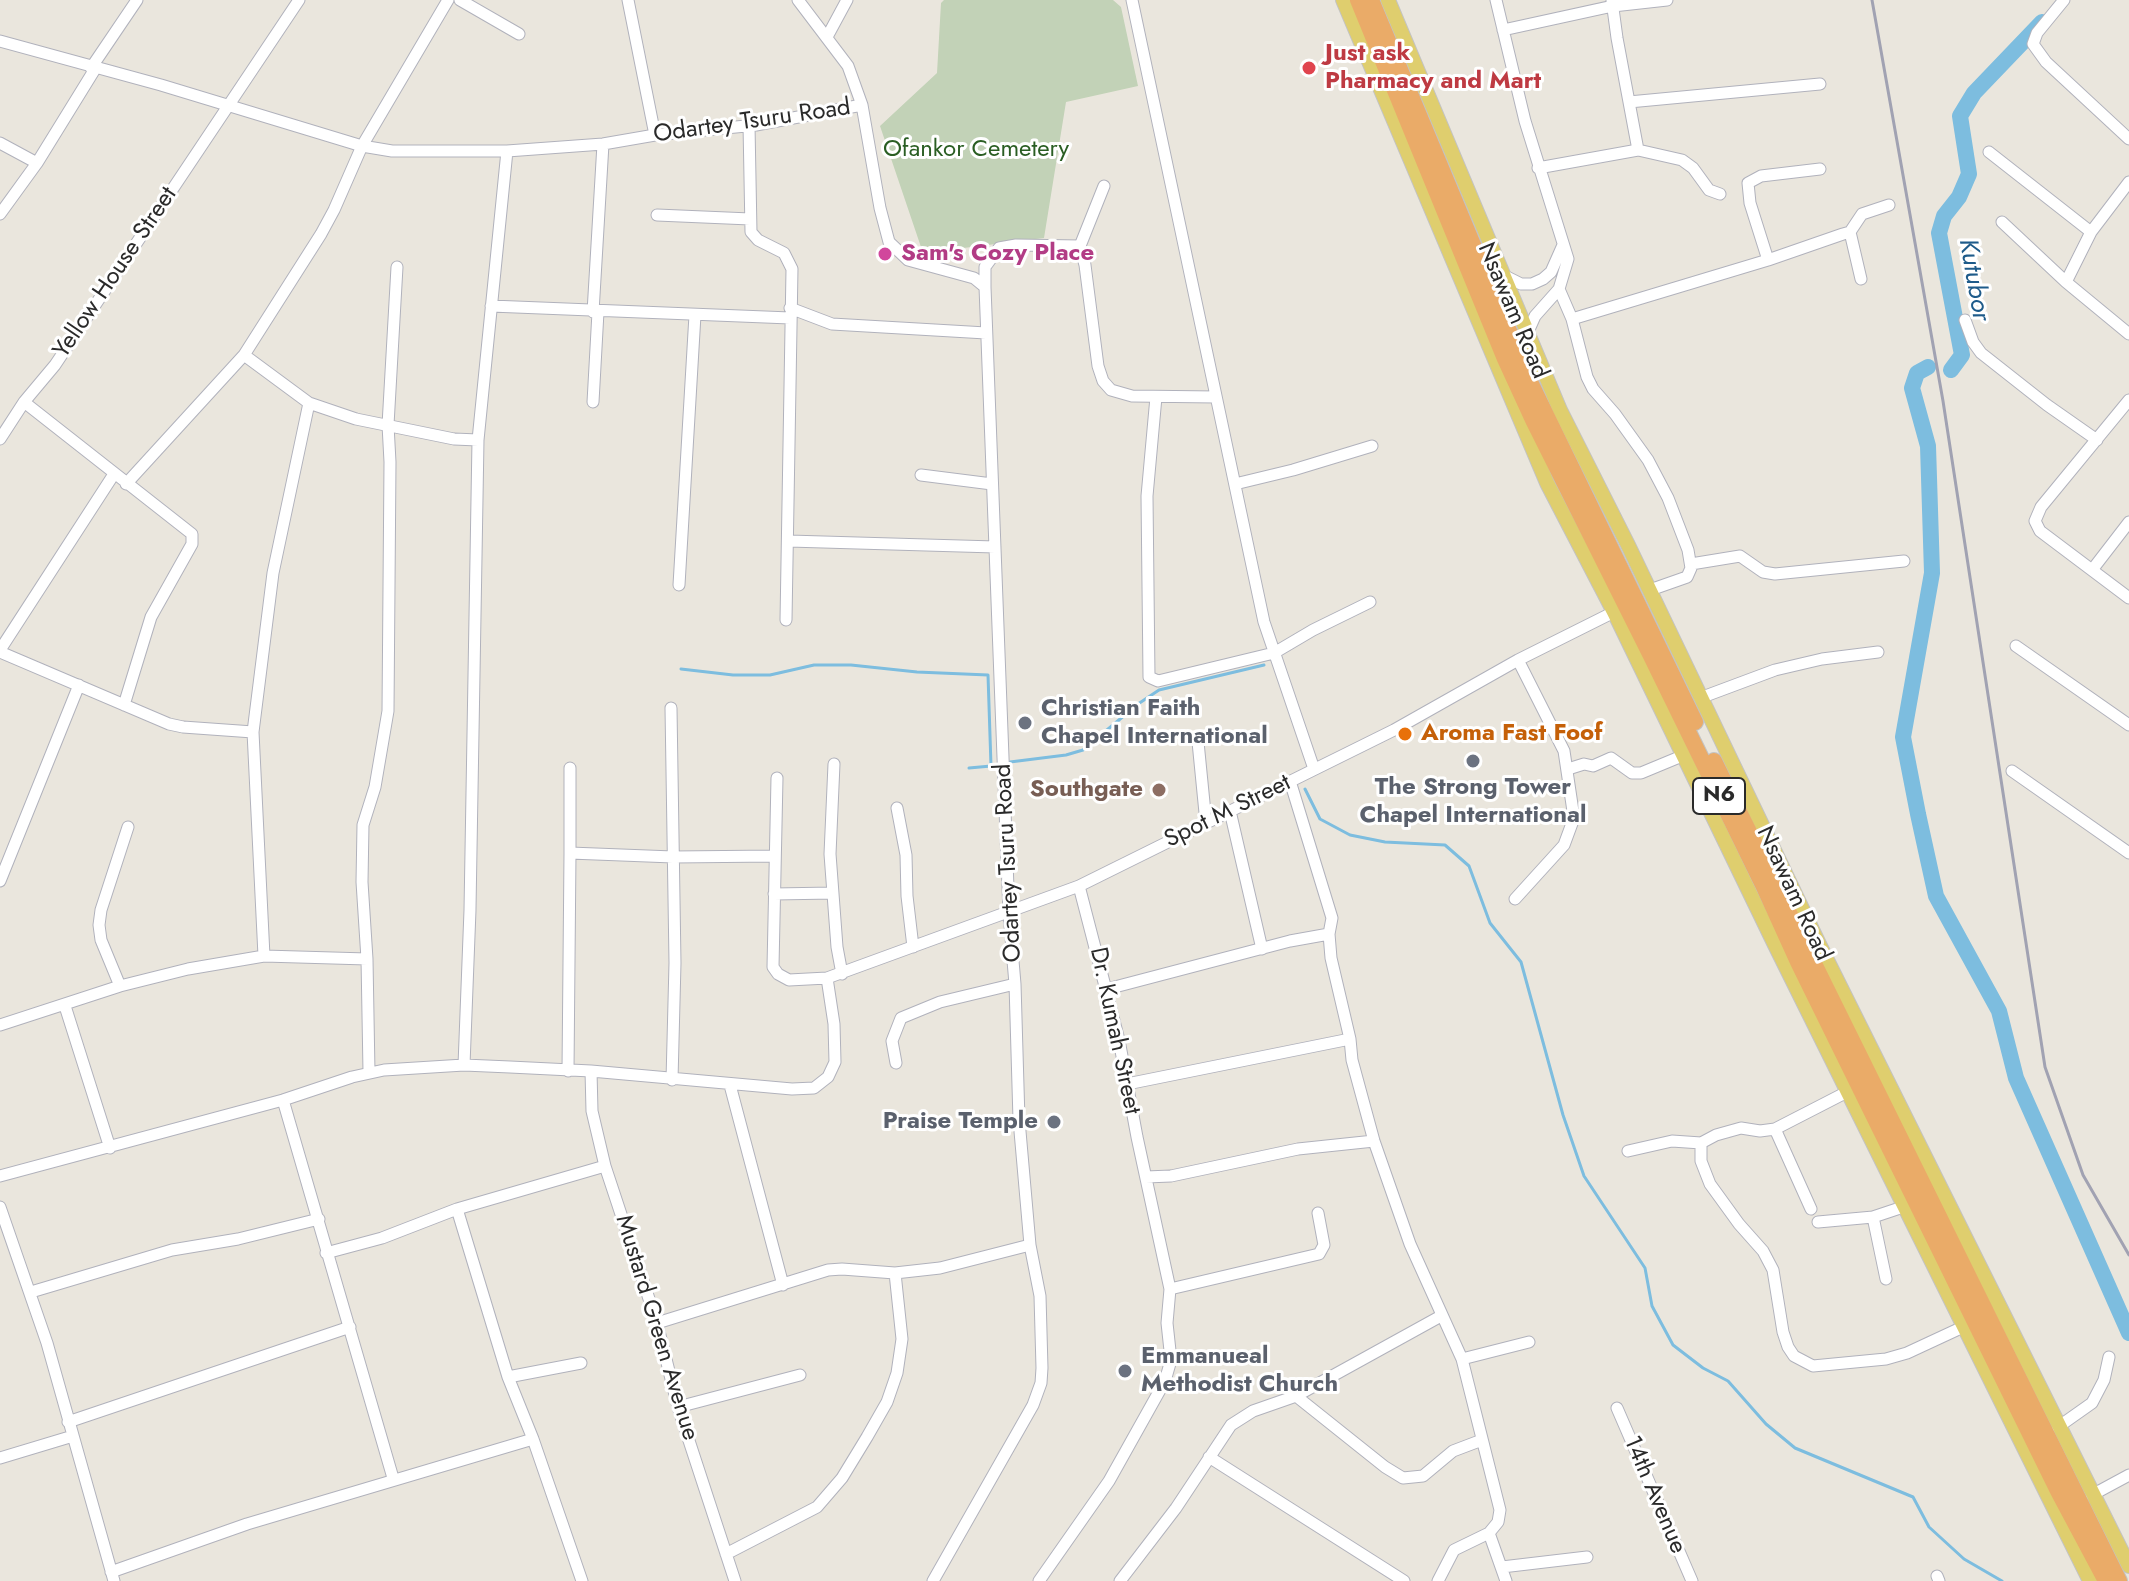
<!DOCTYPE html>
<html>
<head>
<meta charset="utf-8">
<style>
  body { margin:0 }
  canvas { display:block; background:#eae6dd }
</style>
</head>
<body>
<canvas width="2129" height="1581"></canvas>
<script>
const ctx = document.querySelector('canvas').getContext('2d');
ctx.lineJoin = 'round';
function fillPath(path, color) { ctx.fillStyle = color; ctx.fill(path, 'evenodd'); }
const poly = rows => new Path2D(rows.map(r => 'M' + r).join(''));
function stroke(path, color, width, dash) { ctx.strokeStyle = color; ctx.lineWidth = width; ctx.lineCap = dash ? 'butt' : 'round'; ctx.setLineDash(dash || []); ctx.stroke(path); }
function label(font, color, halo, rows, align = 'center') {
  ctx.font = font + ' Jost,sans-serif'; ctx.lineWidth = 6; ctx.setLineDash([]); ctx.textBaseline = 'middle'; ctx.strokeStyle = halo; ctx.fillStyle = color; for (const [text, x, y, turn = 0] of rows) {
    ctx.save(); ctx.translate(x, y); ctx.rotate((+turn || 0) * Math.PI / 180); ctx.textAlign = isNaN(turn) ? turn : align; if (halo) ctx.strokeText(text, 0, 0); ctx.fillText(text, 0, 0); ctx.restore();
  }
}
fillPath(poly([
  [944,0,1113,0,1121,7,1138,86,1066,102,1044,238,923,253,880,126,937,73,941,3]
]), '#c2d2b7');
stroke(poly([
  [681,669,733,675,770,675,814,665,851,665,917,672,988,675,991,766,969,768],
  [1010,762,1066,755,1083,750,1138,704,1159,690,1264,665],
  [1305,789,1320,819,1350,835,1385,842,1445,845,1469,866,1490,923,1521,962,1563,1115,1584,1176,1645,1268,1652,1306,1673,1345,1703,1368,1728,1381,1766,1424,1795,1448,1913,1497,1929,1527,1964,1559,2002,1581]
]), '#7dbddf', 3);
stroke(poly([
  [1928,367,1917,373,1912,388,1928,446,1932,573,1903,737,1918,814,1936,896,1999,1011,2016,1078,2129,1333],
  [1951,370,1962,355,1939,233,1944,216,1959,197,1969,174,1960,116,1974,93,2042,22]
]), '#7dbddf', 16);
const minor = poly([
  [460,0,519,34],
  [628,0,655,135],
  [798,0,848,66,862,105],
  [1132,0,1264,622,1314,769],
  [1496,0,1525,121,1568,259,1559,289,1535,316,1527,334],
  [2064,0,2037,33,2033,44,2046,62,2129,139],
  [1612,1,1617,38,1638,150],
  [1503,30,1613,6,1667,0],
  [827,37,847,0],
  [0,41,161,85,362,146,392,151,507,151,603,144,655,135,756,125,862,105,880,208,889,242,908,260,974,278,985,287,1009,914,1015,984,1019,1120,1030,1245,1040,1296,1042,1368,1041,1383,1033,1405,933,1581],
  [91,68,137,0],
  [1629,102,1820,84],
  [749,125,751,232,758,240,784,253,792,269,786,620],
  [0,143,37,163],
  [1989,152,2091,232],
  [1538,168,1638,150,1682,160,1693,168,1709,190,1720,194],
  [1104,186,1080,246,1085,265,1098,366,1103,381,1111,390,1132,396,1216,397],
  [0,214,37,163,95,69],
  [657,215,750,219],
  [2002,222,2066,282,2129,334],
  [1850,232,1861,279],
  [1768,260,1750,203,1748,183,1761,176,1820,169],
  [1505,276,1521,284,1532,284,1543,279,1551,272,1563,245],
  [2066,282,2091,232,2129,182],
  [985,287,985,267,999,248,1016,245,1080,246],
  [1559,289,1572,319,1587,377,1593,389,1615,414,1648,460,1668,498,1688,550,1691,568,1687,577,1650,590],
  [491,306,790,318],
  [790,308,832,324,986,333],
  [593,312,603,144],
  [1572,319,1768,260,1843,234,1850,232,1862,214,1889,205],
  [1965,320,1973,342,1981,353,2047,405,2097,440],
  [244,355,309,403,273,573,253,732,264,956],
  [1156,397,1147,496,1149,677,1158,681,1274,653,1313,630,1370,602],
  [2129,400,2041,507,2035,521,2040,531,2129,598],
  [24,402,192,534,192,544,151,617,124,705],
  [593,402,598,312],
  [309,403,356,419,454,439,478,440],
  [0,439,24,402,55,365,299,0],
  [921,475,992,484],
  [126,484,244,355,321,234,334,210,362,146,448,0],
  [1235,484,1293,470,1372,446],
  [789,541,995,547],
  [1691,564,1740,556,1763,572,1775,574,1904,561],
  [2092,570,2129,522],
  [679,585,695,315],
  [2016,646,2129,725],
  [0,650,114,474],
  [0,652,169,724,183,727,253,732],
  [1700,698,1775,670,1822,659,1878,652],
  [671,708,675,963,672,1080],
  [1198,742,1206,823],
  [834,764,830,854,837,947,842,974],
  [570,768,570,853],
  [1568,769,1584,764,1593,766,1611,758,1632,773,1641,773,1682,756],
  [2012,771,2129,853],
  [777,778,773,967,778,974,789,980,827,978,1079,886,1394,730,1518,660,1614,612],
  [1290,781,1332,918,1329,934],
  [897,808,906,855,907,896,913,947],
  [1230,811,1262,949],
  [0,881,79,685],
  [774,894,833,893],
  [1515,899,1564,845,1574,818,1564,751,1518,660],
  [120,986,101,940,99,925,101,910,128,827],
  [1107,989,1290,941,1329,934,1331,958,1350,1039,1352,1060,1374,1141,1410,1244,1462,1359,1500,1510,1498,1522,1489,1533,1454,1550,1438,1581],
  [65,1006,110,1148],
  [0,1025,120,986,188,969,264,956,367,959],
  [896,1063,892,1041,901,1018,940,1002,1015,984],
  [464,1065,470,910,478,440,507,151],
  [568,1071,570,853,673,857,775,856],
  [591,1071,592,1111,605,1166,657,1323,678,1407,735,1581],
  [369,1072,367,959,362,882,363,825,375,787,388,711,390,462,388,425,397,267],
  [1127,1084,1350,1039],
  [730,1085,783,1285],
  [283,1100,393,1478],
  [1775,1129,1811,1209],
  [1701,1143,1701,1161,1710,1184,1739,1224,1763,1251,1773,1270,1783,1332,1788,1347,1794,1356,1813,1366,1886,1359,1907,1353,1963,1327],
  [1628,1151,1672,1141,1701,1143,1716,1135,1741,1128,1760,1131,1775,1129,1847,1092],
  [0,1176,283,1100,352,1077,384,1070,464,1065,510,1067,591,1071,792,1089,814,1088,828,1077,835,1062,834,1024,827,978],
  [1146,1177,1171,1176,1298,1149,1374,1141],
  [0,1207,47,1343,114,1581],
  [457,1209,508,1377,533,1439,582,1581],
  [1873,1217,1886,1279],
  [1818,1222,1873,1217,1903,1207],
  [326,1253,382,1238,457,1209,605,1166],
  [1170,1289,1319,1254,1324,1245,1318,1213],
  [31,1292,172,1250,238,1239,319,1219],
  [657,1323,828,1270,842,1269,895,1273,940,1268,1030,1245],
  [1462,1359,1529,1342],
  [508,1377,581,1363],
  [1296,1396,1385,1467,1403,1478,1423,1476,1453,1451,1482,1440],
  [678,1407,800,1375],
  [1617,1408,1692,1581],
  [68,1422,350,1327],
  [2058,1427,2092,1403,2104,1380,2109,1357],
  [1209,1457,1404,1581],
  [0,1458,73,1436],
  [2092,1495,2129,1475],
  [1489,1533,1506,1581],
  [726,1554,817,1507,842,1478,867,1437,887,1402,897,1373,902,1339,895,1273],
  [1502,1567,1587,1557],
  [111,1572,247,1524,533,1439],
  [1937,1576,1939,1581],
  [1039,1581,1109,1481,1165,1381,1171,1360,1167,1323,1170,1289,1137,1137,1119,1040,1079,886],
  [1120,1581,1176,1508,1231,1425,1253,1411,1296,1396,1441,1316]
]);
const major = poly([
  [1343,0,1547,483,1614,612,1775,945,2090,1581],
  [1388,0,1560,410,1628,545,1818,942,2129,1566]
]);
const highway = poly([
  [1358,0,1505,359,1533,420,1650,654,1764,887,1798,962,2058,1491,2106,1581],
  [1371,0,1531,384,1695,722],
  [1714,761,2119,1581]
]);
stroke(minor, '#b1b2bc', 13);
stroke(major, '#c3c3c3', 16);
stroke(highway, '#c3c3c3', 18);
stroke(minor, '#fff', 11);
stroke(major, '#dfce6e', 14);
stroke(highway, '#eaab68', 16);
stroke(poly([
  [1872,0,1943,401,2045,1067,2083,1175,2129,1255]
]), '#a1a2b2', 3);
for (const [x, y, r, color] of [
  [1309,68,8,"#e0444e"],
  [885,254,8,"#d1479c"],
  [1025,723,8,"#6b7280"],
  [1405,734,8,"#e8710a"],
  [1473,761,8,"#6b7280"],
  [1159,790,8,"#8d6e63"],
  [1054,1122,8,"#6b7280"],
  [1125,1371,8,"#6b7280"]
]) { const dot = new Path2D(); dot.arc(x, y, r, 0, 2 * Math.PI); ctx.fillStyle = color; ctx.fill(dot); stroke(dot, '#fff', 3); }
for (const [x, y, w] of [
  [1719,796,52]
]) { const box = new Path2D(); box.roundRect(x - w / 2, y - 18, w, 36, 6); ctx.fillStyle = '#fff'; ctx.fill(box); stroke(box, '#2a2a2a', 2); }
label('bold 22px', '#2a2a2a', null, [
  ["N6",1719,796]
]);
label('bold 24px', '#be3a42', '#fff', [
  ["Just ask",1325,54],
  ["Pharmacy and Mart",1325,82]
], 'left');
label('24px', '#2a2a2a', '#fff', [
  ["Odartey Tsuru Road",752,122,-8],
  ["Yellow House Street",116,273,-56],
  ["Nsawam Road",1512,311,67],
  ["Spot M Street",1228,812,-26],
  ["Odartey Tsuru Road",1009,863,-93],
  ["Nsawam Road",1793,894,65],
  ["Dr. Kumah Street",1114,1031,78],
  ["Mustard Green Avenue",656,1328,73],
  ["14th Avenue",1654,1495,67]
]);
label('24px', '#2a5e23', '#fff', [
  ["Ofankor Cemetery",976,150]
]);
label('bold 24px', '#b23c85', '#fff', [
  ["Sam's Cozy Place",901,254]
], 'left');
label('bold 24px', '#5b616d', '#fff', [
  ["Christian Faith",1041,709],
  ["Chapel International",1041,737],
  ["The Strong Tower",1473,788,"center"],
  ["Chapel International",1473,816,"center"],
  ["Praise Temple",1038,1122,"right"],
  ["Emmanueal",1141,1357],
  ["Methodist Church",1141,1385]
], 'left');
label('bold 24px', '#c56008', '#fff', [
  ["Aroma Fast Foof",1421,734]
], 'left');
label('bold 24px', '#785e54', '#fff', [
  ["Southgate",1143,790]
], 'right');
label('italic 26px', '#1e5b8a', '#fff', [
  ["Kutubor",1973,280,80]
]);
</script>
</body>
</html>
